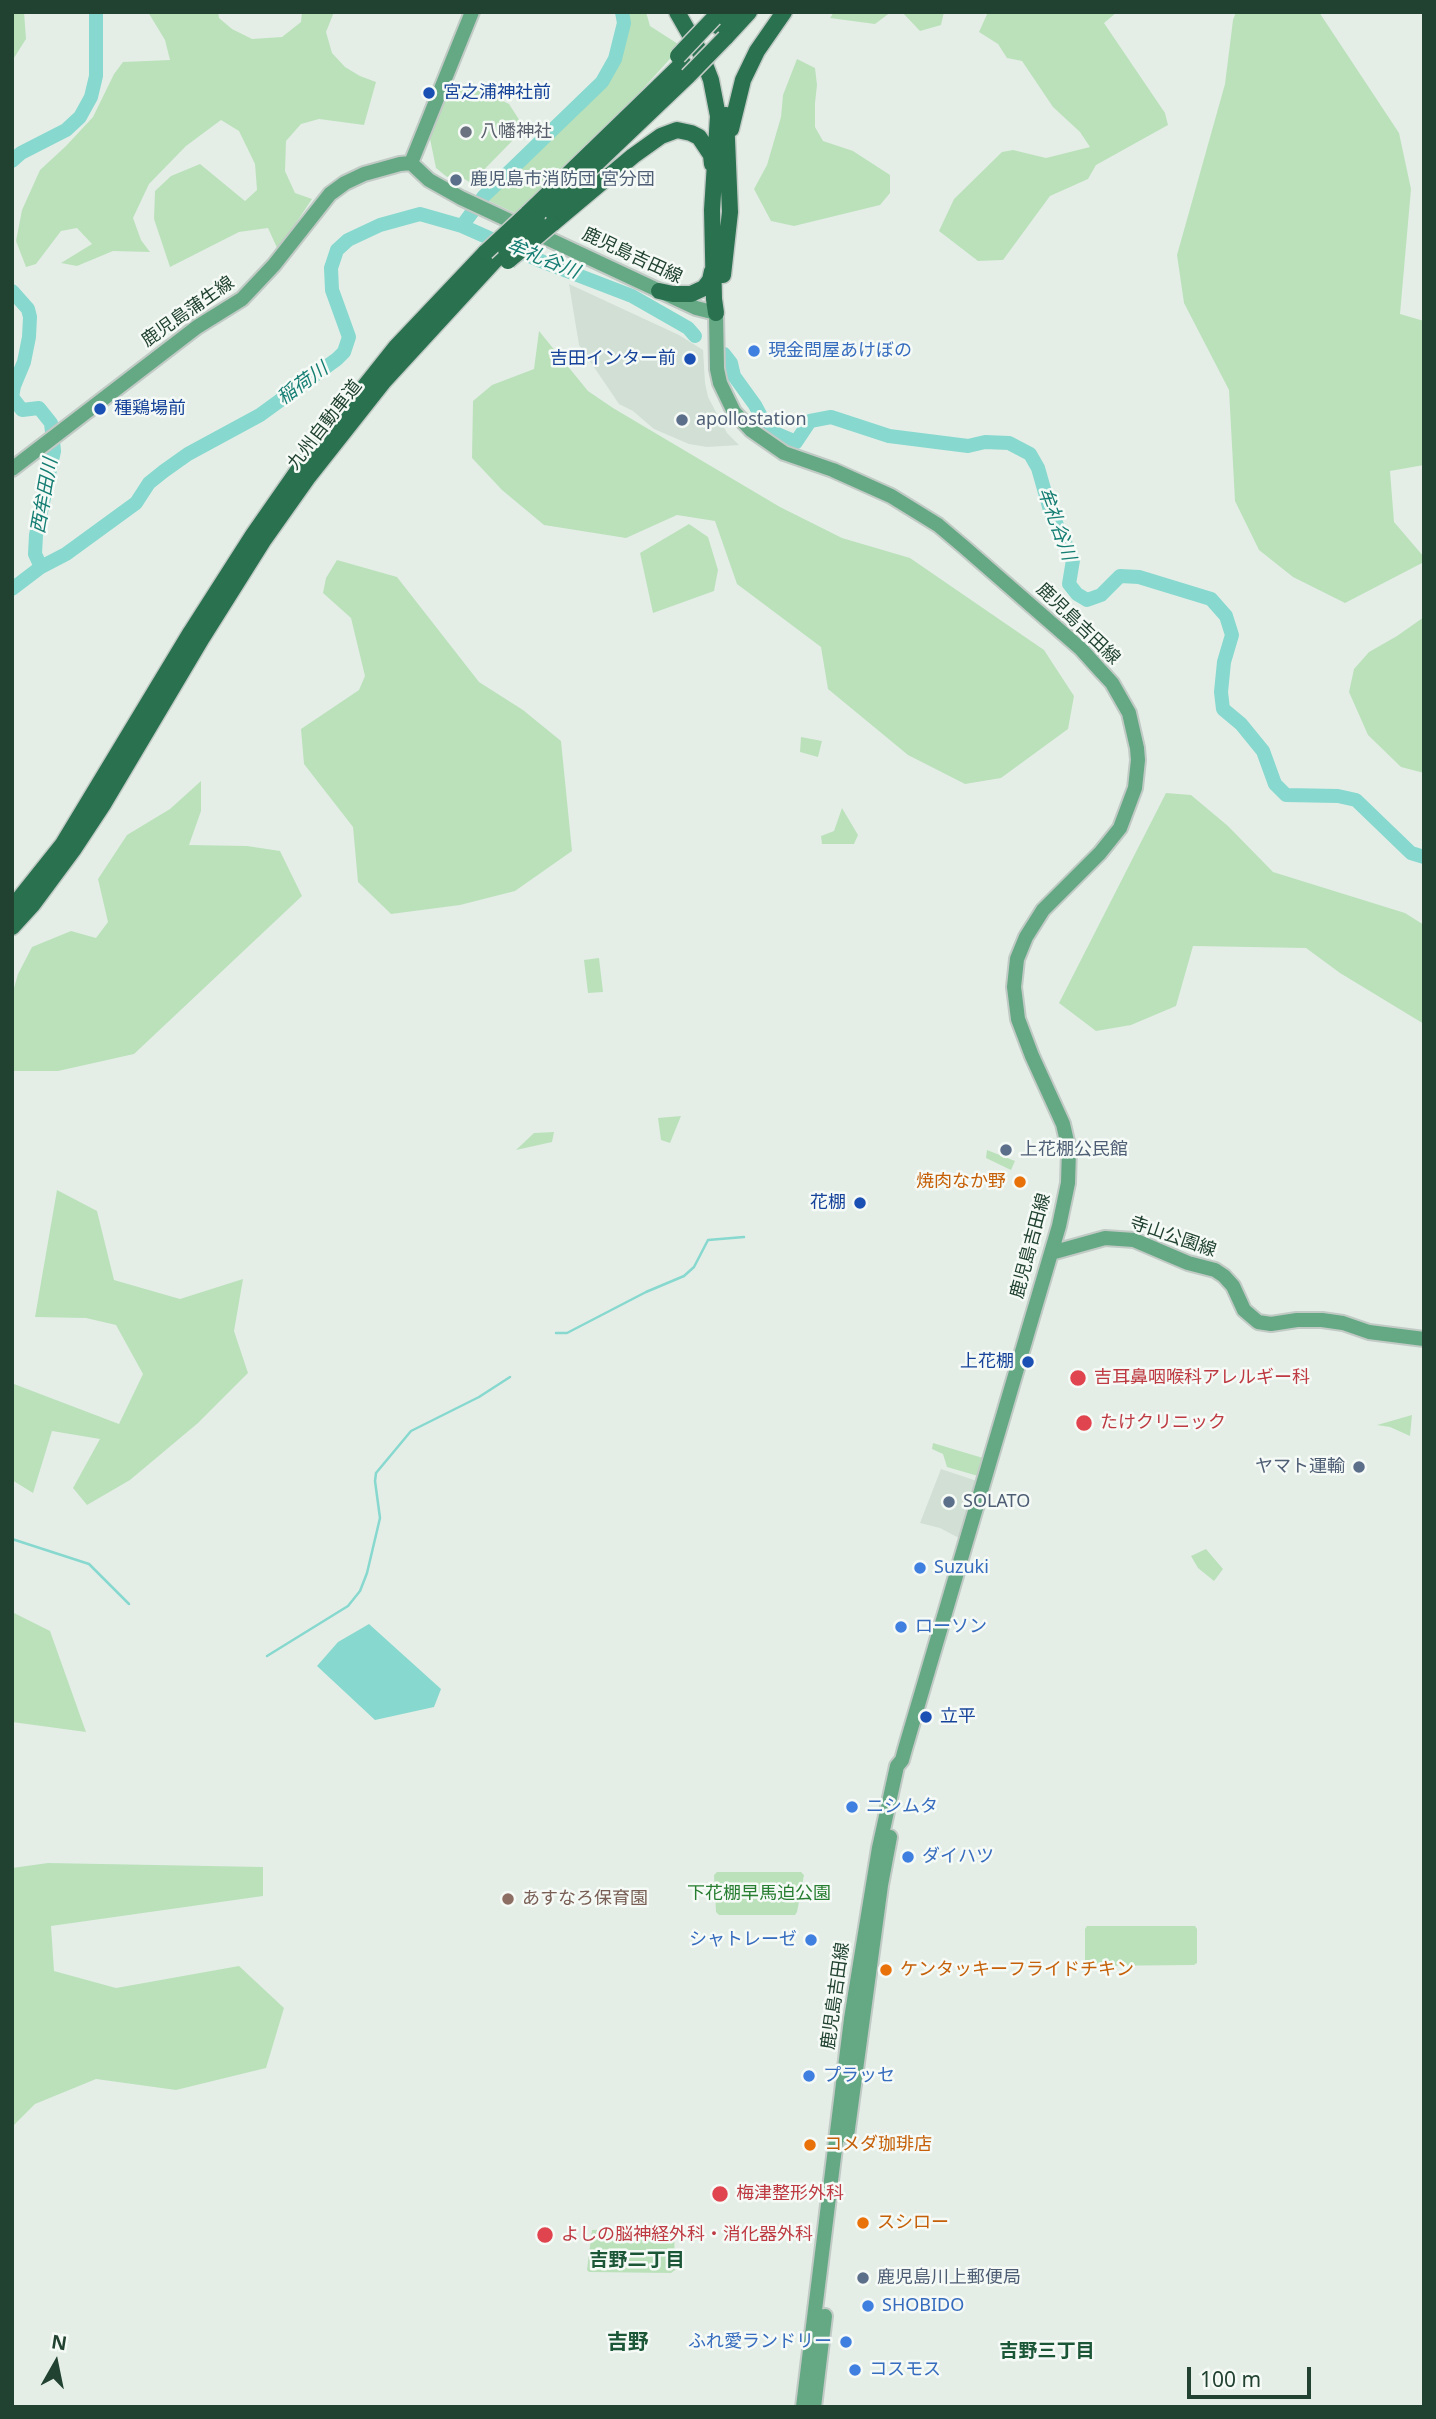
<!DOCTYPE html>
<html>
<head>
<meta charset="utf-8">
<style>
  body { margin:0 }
  #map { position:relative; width:1436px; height:2419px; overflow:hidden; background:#e4eee7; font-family:"Noto Sans",sans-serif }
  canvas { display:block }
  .frame { position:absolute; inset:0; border:14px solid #214230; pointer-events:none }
  .north { position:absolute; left:21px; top:2328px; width:70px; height:70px; -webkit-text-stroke:5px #f5faf6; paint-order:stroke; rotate:9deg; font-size:19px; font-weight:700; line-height:28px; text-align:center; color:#214230 }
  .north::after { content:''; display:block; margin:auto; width:24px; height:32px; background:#214230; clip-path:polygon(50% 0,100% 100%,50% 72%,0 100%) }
  .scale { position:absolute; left:1187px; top:2367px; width:124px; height:32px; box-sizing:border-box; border:4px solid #214230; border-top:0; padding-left:9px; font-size:21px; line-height:24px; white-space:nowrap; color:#214230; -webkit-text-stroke:5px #f5faf6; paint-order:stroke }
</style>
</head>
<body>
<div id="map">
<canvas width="1436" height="2419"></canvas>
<div class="frame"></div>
<div class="north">N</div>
<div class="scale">100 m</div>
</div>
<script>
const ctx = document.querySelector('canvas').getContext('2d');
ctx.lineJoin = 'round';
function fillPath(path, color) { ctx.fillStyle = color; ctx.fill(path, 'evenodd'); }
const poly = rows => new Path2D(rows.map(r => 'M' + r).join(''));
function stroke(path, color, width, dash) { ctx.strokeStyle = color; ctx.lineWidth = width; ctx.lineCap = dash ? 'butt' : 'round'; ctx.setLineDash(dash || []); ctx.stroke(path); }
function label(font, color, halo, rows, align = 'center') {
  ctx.font = font + ' "Noto Sans","Noto Sans JP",sans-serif'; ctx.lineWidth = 5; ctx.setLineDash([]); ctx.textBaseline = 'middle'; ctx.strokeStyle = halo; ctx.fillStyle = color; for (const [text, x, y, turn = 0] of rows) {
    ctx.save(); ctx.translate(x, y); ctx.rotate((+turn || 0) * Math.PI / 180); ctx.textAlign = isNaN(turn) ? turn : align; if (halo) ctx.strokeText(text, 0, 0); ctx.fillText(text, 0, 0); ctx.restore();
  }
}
fillPath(poly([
  [569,284,679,335,703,350,705,383,708,397,727,433,739,445,707,447,689,444,654,429,633,411,619,404,579,345],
  [941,1469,977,1481,959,1538,940,1528,920,1523]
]), '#d1dfd5');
fillPath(poly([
  [12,12,24,12,26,39,12,61],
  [148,12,218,12,219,18,232,29,252,39,282,37,301,22,302,12,334,12,326,32,332,53,345,67,360,76,376,82,364,125,319,119,301,124,286,141,285,171,295,193,312,199,278,250,268,228,239,232,170,267,154,219,155,191,171,176,200,164,245,201,257,190,255,164,239,131,221,120,186,146,149,184,133,218,141,240,150,252,113,251,77,266,61,263,92,244,77,228,61,231,36,264,26,267,16,241,22,210,40,170,66,146,93,117,114,74,123,62,170,60,165,40],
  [627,12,646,12,650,26,678,44,678,50,630,103,517,214,487,200,603,89,615,68,623,46],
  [834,12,891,12,875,24,830,18],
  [902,12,944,12,941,25,920,31],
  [988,12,1117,12,1104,23,1165,113,1168,125,1096,165,1088,179,1050,196,1003,260,978,261,939,231,954,199,1002,152,1013,150,1046,158,1090,147,1080,132,1053,107,1022,61,1007,58,998,44,979,32],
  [1236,12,1319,12,1399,133,1411,189,1400,314,1424,321,1424,465,1390,471,1394,522,1424,557,1424,562,1345,603,1293,577,1259,550,1235,501,1229,390,1184,303,1177,255,1225,84,1233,20],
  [797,59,815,68,817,85,815,103,815,127,823,141,853,151,890,175,890,193,880,205,794,226,771,221,754,189,767,165,781,117,783,95],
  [451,84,480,90,509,104,520,121,515,138,471,183,456,174,447,177,436,168,429,134,447,87],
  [539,331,588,391,613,408,780,507,842,538,910,558,1044,650,1074,696,1068,729,1001,778,965,784,908,755,828,689,821,647,737,584,715,521,677,515,626,538,544,525,502,490,472,458,473,401,492,385,534,369],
  [689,524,708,537,718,570,714,591,653,613,640,553],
  [337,560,397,577,479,682,523,710,561,741,572,851,515,891,460,905,391,914,358,882,353,827,304,764,301,729,359,690,365,676,351,618,323,593,326,578],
  [1424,617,1424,773,1401,767,1368,735,1349,692,1354,669,1369,652,1397,636],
  [801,737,822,741,818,757,800,752],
  [201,781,201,811,189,845,247,846,280,851,302,896,134,1054,58,1071,12,1071,12,995,18,974,32,947,71,931,96,938,108,922,98,879,127,835,170,809],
  [1166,793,1191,795,1228,826,1273,872,1405,913,1424,925,1424,1024,1340,973,1306,948,1193,946,1176,1006,1131,1025,1096,1031,1059,1003],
  [842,808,858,835,854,844,822,844,821,836,834,831],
  [599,958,603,992,588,993,584,960],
  [681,1116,670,1143,661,1140,658,1118],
  [554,1132,552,1142,516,1150,534,1133],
  [987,1150,1015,1161,1011,1170,986,1158],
  [57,1190,97,1211,114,1280,180,1299,243,1279,234,1331,248,1373,198,1423,130,1480,87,1505,73,1488,100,1439,52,1431,33,1493,12,1480,14,1384,119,1424,143,1374,116,1325,86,1318,35,1317],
  [1412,1415,1410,1436,1390,1427,1377,1425],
  [933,1443,983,1458,978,1476,947,1467,943,1454,932,1449],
  [1206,1549,1223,1569,1214,1581,1198,1568,1191,1556],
  [12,1612,50,1631,86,1732,12,1722],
  [48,1863,263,1867,263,1896,51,1926,54,1971,116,1988,239,1966,284,2008,266,2068,176,2090,96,2079,35,2104,12,2127,12,1868],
  [717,1872,801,1872,804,1875,797,1912,795,1915,719,1915,716,1912,714,1875],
  [1087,1926,1195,1926,1197,1929,1197,1963,1194,1965,1088,1966,1085,1962,1085,1929],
  [671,2227,674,2230,675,2270,671,2273,589,2272,587,2270,592,2230]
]), '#bbe1bb');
fillPath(poly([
  [369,1624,441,1689,434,1707,375,1720,317,1666,338,1642]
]), '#87d8ce');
stroke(poly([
  [556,1333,567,1333,646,1292,684,1276,694,1267,708,1240,744,1237],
  [12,1539,89,1564,129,1604],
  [267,1656,348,1606,360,1591,367,1573,380,1518,375,1481,376,1473,411,1431,479,1397,510,1377]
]), '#87d8ce', 2.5);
stroke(poly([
  [12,161,21,153,66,130,80,117,91,97,96,76,96,12],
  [462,226,484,196,602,82,615,59,624,23,622,12],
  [12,291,28,309,30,317,29,337,24,362,14,386,12,397,22,410,39,408,51,423,54,451,36,535,35,554,41,567],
  [724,354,731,363,734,376,755,405,765,424,777,434,796,442,810,421,831,417,889,436,968,446,985,442,1009,443,1030,454,1038,468,1050,510,1073,560,1069,584,1077,594,1087,600,1101,595,1120,576,1139,577,1211,599,1226,616,1232,635,1224,662,1221,692,1223,709,1241,724,1263,751,1275,784,1286,795,1338,796,1356,800,1411,853,1424,857],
  [12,589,41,567,66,554,136,503,149,483,164,471,188,454,260,415,337,359,344,352,349,337,332,290,331,268,337,250,348,240,380,225,420,214,462,226,541,261,632,296,688,328,695,336]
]), '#87d8ce', 14);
const major = poly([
  [411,163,429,180,461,198,696,308,716,313,717,369,720,383,734,412,751,430,784,453,833,470,891,496,938,525,964,547,1081,649,1099,669,1112,683,1129,713,1137,748,1138,760,1135,788,1120,828,1100,853,1043,910,1026,937,1017,959,1014,987,1018,1019,1032,1056,1063,1124,1069,1150,1068,1183,1059,1226,905,1749,902,1760,897,1766,879,1848,851,2019,803,2407],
  [411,163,472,12],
  [12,469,197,327,242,299,274,265,330,194,345,183,364,174,400,164,411,163],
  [1051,1253,1105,1238,1134,1240,1188,1263,1215,1270,1224,1276,1233,1286,1244,1310,1258,1322,1271,1324,1297,1320,1322,1320,1343,1323,1369,1332,1424,1339],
  [847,2136,881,1885,890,1837],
  [814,2407,825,2316]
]);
const highway = poly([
  [677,12,701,54,711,80,718,116,712,210,714,299,716,313],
  [719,27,733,12],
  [725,38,749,12],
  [731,129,743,80,757,51,784,12],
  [527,214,683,63],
  [537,220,688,76],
  [552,224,633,156,661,136,677,130,691,133,699,137,711,155,712,164],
  [723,275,730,212,726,115],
  [659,291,673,294,691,294,704,288,710,280,712,271],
  [12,908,63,844,191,632,253,535,299,469,396,347,486,252],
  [12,927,33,904,73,850,104,803,202,638,263,541,309,476,384,381,498,257]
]);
stroke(major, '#c1cac5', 18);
stroke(highway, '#c1cac5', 19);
stroke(major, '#64a884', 14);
stroke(highway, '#2a714f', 16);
const highwayBridge = poly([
  [678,56,714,18],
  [688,76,725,38],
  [506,250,537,220],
  [486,252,527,214],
  [508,261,552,224]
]);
stroke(highwayBridge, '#c1cac5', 19, []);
stroke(highwayBridge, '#2a714f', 16);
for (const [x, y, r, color] of [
  [429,93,7,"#1a4fb4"],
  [466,132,7,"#6b7280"],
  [456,180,7,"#5c6f8a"],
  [754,351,7,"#3f7fe0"],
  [690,359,7,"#1a4fb4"],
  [100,409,7,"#1a4fb4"],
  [682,420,7,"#5c6f8a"],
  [1006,1150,7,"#5c6f8a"],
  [1020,1182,7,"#e8710a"],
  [860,1203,7,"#1a4fb4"],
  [1028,1362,7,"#1a4fb4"],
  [1078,1378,9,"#e0444e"],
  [1084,1423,9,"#e0444e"],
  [1359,1467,7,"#5c6f8a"],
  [949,1502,7,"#5c6f8a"],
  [920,1568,7,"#3f7fe0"],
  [901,1627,7,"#3f7fe0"],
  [926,1717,7,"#1a4fb4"],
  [852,1807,7,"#3f7fe0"],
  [908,1857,7,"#3f7fe0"],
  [508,1899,7,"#8d6e63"],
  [811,1940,7,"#3f7fe0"],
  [886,1970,7,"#e8710a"],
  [809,2076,7,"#3f7fe0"],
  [810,2145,7,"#e8710a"],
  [720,2194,9,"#e0444e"],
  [863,2223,7,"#e8710a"],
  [545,2235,9,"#e0444e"],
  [863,2278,7,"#5c6f8a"],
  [868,2306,7,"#3f7fe0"],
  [846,2342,7,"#3f7fe0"],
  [855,2370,7,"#3f7fe0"]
]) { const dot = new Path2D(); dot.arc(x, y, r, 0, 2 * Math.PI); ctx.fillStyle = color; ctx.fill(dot); stroke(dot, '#f5faf6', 2.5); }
label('18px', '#164399', '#f5faf6', [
  ["宮之浦神社前",443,93],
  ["吉田インター前",676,359,"right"],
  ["種鶏場前",114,409],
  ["花棚",846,1203,"right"],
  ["上花棚",1014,1362,"right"],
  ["立平",940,1717]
], 'left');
label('18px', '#5b616d', '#f5faf6', [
  ["八幡神社",480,132]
], 'left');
label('18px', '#4e5e75', '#f5faf6', [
  ["鹿児島市消防団 宮分団",470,180],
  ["apollostation",696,420],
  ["上花棚公民館",1020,1150],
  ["ヤマト運輸",1345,1467,"right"],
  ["SOLATO",963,1502],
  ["鹿児島川上郵便局",877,2278]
], 'left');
label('18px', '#214230', '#f5faf6', [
  ["鹿児島吉田線",632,256,25],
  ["鹿児島蒲生線",188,312,-35],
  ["九州自動車道",325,425,-52],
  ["鹿児島吉田線",1078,624,44],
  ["寺山公園線",1173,1237,19],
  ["鹿児島吉田線",1031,1246,-75],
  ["鹿児島吉田線",836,1996,-82]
]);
label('18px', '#366cbe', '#f5faf6', [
  ["現金問屋あけぼの",768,351],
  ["Suzuki",934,1568],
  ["ローソン",915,1627],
  ["ニシムタ",866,1807],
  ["ダイハツ",922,1857],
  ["シャトレーゼ",797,1940,"right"],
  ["プラッセ",823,2076],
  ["SHOBIDO",882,2306],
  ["ふれ愛ランドリー",832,2342,"right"],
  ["コスモス",869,2370]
], 'left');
label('18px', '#c56008', '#f5faf6', [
  ["焼肉なか野",1006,1182,"right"],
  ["ケンタッキーフライドチキン",900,1970],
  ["コメダ珈琲店",824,2145],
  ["スシロー",877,2223]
], 'left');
label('18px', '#be3a42', '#f5faf6', [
  ["吉耳鼻咽喉科アレルギー科",1094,1378],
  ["たけクリニック",1100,1423],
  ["梅津整形外科",736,2194],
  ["よしの脳神経外科・消化器外科",561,2235]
], 'left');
label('18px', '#277d30', '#f5faf6', [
  ["下花棚早馬迫公園",759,1894]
]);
label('18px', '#785e54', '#f5faf6', [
  ["あすなろ保育園",522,1899]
], 'left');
label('italic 19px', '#157e73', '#f5faf6', [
  ["牟礼谷川",543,259,22],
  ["稲荷川",303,384,-36],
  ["西牟田川",45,496,-80],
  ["牟礼谷川",1056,524,70]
]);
label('bold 19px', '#1b5637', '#f5faf6', [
  ["吉野二丁目",637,2261],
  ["吉野三丁目",1047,2352]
]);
label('bold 21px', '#1b5637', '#f5faf6', [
  ["吉野",628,2343]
]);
</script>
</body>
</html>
